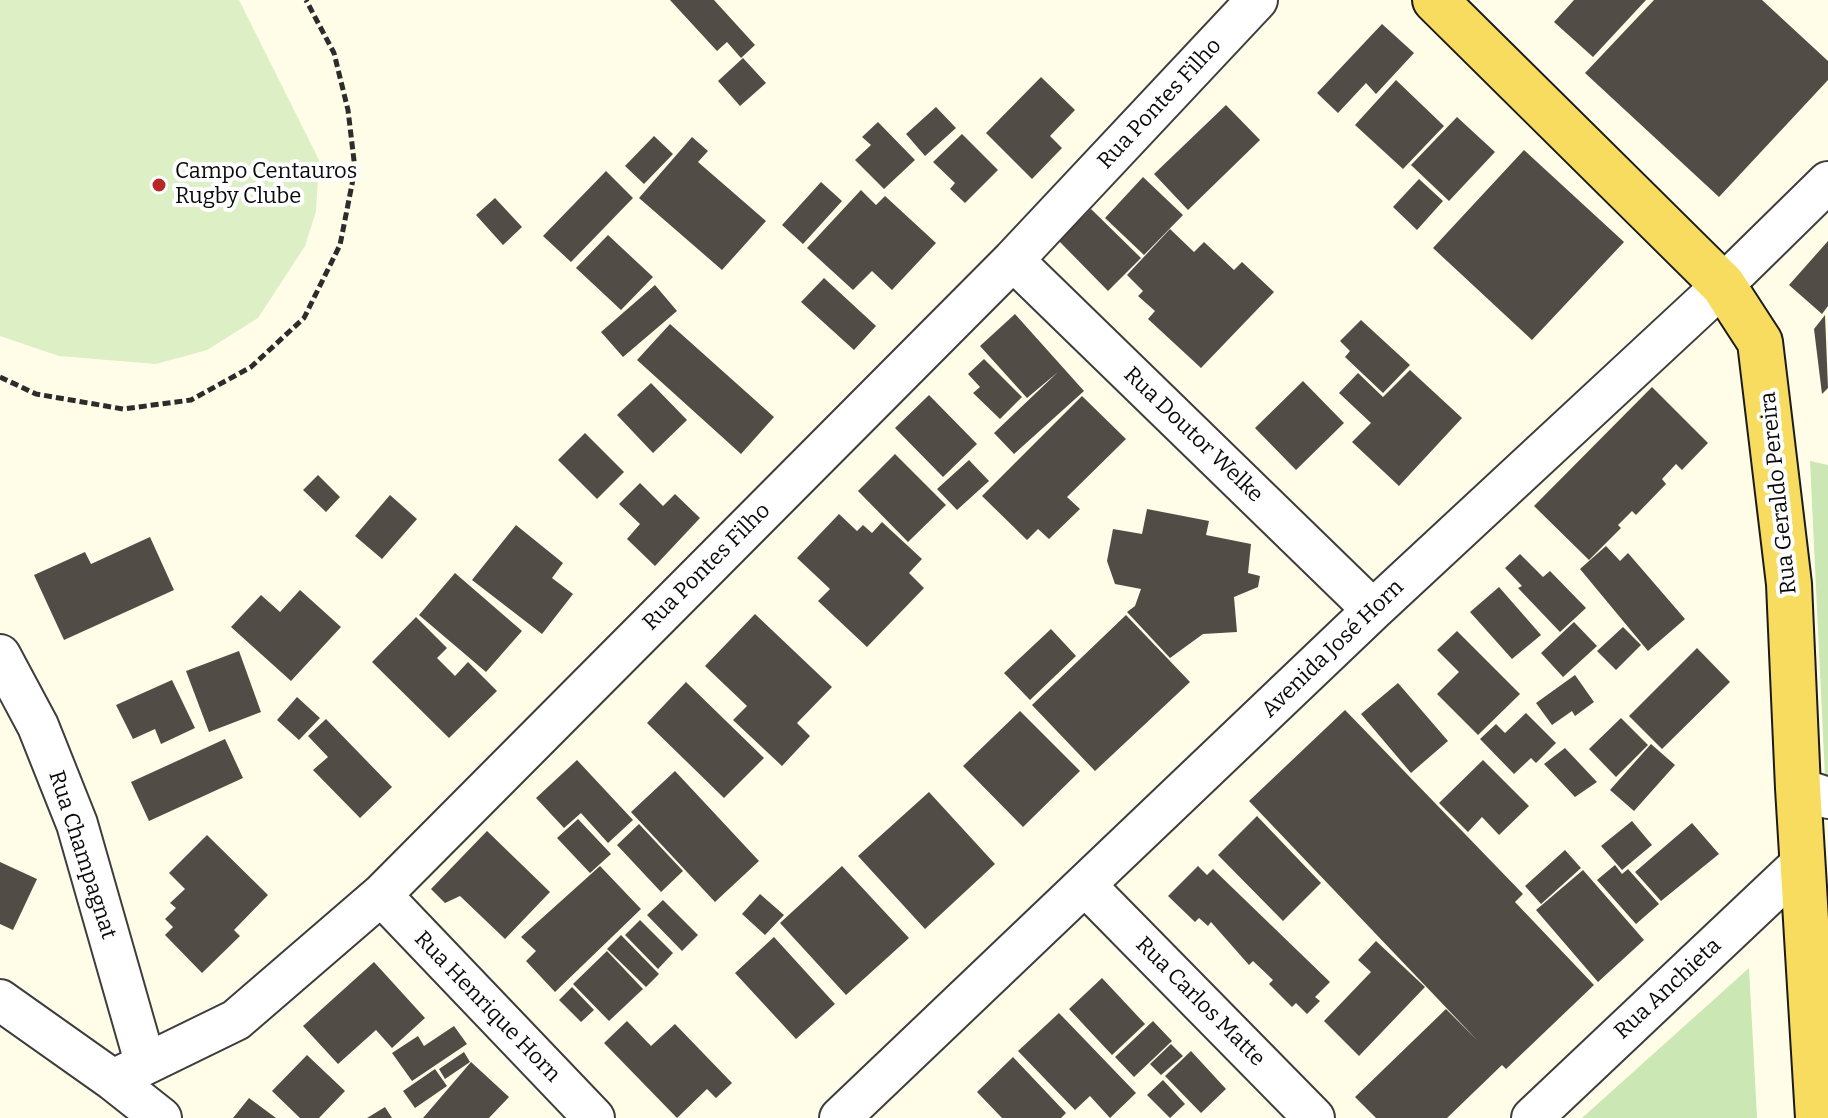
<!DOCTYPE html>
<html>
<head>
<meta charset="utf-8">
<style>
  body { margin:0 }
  canvas { display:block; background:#fffce7 }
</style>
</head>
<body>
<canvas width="1828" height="1118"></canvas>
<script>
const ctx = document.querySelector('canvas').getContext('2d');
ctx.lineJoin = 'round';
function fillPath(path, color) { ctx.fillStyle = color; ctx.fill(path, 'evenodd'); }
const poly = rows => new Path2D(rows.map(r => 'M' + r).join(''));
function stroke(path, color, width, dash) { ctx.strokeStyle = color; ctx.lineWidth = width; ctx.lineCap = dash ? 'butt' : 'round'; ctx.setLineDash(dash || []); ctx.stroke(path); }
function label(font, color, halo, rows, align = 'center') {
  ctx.font = font + ' Bitter,serif'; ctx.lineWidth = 8; ctx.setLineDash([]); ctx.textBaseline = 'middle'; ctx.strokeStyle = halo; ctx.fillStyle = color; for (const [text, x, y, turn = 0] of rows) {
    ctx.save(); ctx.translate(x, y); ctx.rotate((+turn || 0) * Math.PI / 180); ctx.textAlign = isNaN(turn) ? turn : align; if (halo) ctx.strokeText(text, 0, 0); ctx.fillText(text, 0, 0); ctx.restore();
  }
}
fillPath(poly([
  [1810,461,1828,465,1828,778,1825,777],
  [1749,968,1757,1118,1582,1118]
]), '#cbe7b3');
fillPath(poly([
  [0,0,239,0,319,160,316,211,305,246,258,318,207,350,156,364,59,356,0,336]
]), '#ddefc4');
fillPath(poly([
  [670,0,714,0,755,45,741,58,727,42,717,51],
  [1574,0,1646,0,1593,57,1554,22],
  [1654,0,1762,0,1828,61,1828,80,1719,197,1585,73],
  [1382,24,1414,53,1376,94,1366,83,1338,113,1317,93],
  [743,58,766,83,740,106,718,81],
  [1041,77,1075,110,1050,136,1062,148,1032,179,986,133],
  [1396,80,1444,126,1403,169,1355,125],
  [1226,105,1260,140,1188,210,1154,174],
  [936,107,956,128,925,156,906,134],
  [1457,117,1495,152,1449,201,1411,165],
  [878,122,915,160,884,189,855,160,871,145,862,137],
  [962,134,998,170,965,203,950,189,955,183,933,162],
  [654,136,673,154,644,184,625,166],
  [692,137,708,151,698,162,766,221,722,270,639,198],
  [1524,150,1624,242,1532,340,1433,248],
  [606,171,633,198,571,262,543,236],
  [1143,177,1183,215,1144,255,1105,218],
  [1419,179,1443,201,1417,230,1393,207],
  [821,182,842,201,803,244,782,225],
  [861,190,876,205,885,196,936,243,892,290,872,271,853,290,807,248],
  [495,198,522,227,503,245,476,215],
  [1091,209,1141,258,1108,291,1059,241],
  [1170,229,1194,252,1204,242,1234,270,1242,262,1274,292,1201,368,1148,319,1155,311,1138,296,1143,291,1127,275],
  [608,235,653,277,621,310,576,268],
  [1828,241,1828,306,1822,314,1789,285],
  [824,278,876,326,854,350,801,302],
  [655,285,677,311,623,357,601,332],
  [1015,314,1084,391,1014,454,994,433,1058,372,1027,398,980,346],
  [1825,315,1828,388,1822,394,1814,329],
  [1361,320,1410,365,1383,393,1345,357,1350,351,1340,341],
  [670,324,774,417,741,454,637,360],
  [984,359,1022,397,1000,419,973,393,980,387,968,374],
  [1410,370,1462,418,1399,486,1352,442,1371,423,1339,393,1358,373,1383,397],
  [1303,381,1344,423,1296,470,1255,428],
  [651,383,687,420,653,453,617,415],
  [1652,387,1708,443,1682,470,1676,464,1662,479,1666,484,1636,515,1632,511,1618,525,1621,528,1589,560,1534,506],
  [929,395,977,444,943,477,895,428],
  [1082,396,1126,439,1067,497,1080,509,1049,539,1038,529,1027,540,982,496],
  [585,433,624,472,597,499,558,460],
  [895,454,946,505,908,542,858,491],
  [969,460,989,481,957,510,937,489],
  [318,475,340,497,326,512,303,490],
  [640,483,663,506,675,494,700,518,655,566,627,539,640,524,619,504],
  [390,495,417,519,382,559,355,536],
  [1147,509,1209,521,1206,535,1251,544,1248,573,1260,576,1258,587,1234,597,1237,632,1203,634,1170,658,1127,612,1135,606,1141,589,1115,584,1107,561,1113,529,1142,534],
  [839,514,857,531,863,525,872,533,882,522,922,559,909,573,924,588,867,647,818,601,830,589,797,558],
  [516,525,563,563,552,578,573,594,542,634,472,580],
  [150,537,174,590,64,640,34,575,85,552,91,564],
  [1606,546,1620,561,1628,553,1685,619,1648,651,1580,569],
  [1520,554,1543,577,1550,571,1586,608,1560,632,1518,588,1522,586,1505,568],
  [455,573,522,631,486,672,419,615],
  [1499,587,1541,635,1512,659,1470,612],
  [300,590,341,627,291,681,231,627,261,595,280,612],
  [755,614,832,687,797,723,810,736,782,766,733,720,747,706,705,666],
  [1126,615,1190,682,1095,771,1032,705],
  [416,617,447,648,437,658,455,676,468,662,497,691,449,738,372,662],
  [1574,622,1597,646,1563,677,1541,653],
  [1623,627,1641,645,1616,670,1597,651],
  [1051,629,1076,656,1030,700,1004,673],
  [1457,631,1520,694,1478,735,1437,694,1459,672,1437,650],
  [1697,648,1730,682,1662,749,1629,716],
  [239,651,261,712,209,732,186,671],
  [1575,675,1594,702,1575,716,1572,711,1552,725,1536,703],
  [172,680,195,728,161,744,155,729,133,739,116,705],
  [686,682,764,758,724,798,647,723],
  [1398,683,1448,741,1411,773,1361,714],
  [297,697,320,718,299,740,277,720],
  [1345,710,1523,894,1515,902,1594,985,1506,1069,1502,1065,1447,1118,1376,1118,1355,1097,1446,1009,1478,1041,1249,801],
  [1020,711,1080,771,1023,827,963,766],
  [1526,713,1556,743,1536,763,1531,758,1514,774,1480,739,1496,724,1505,733],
  [1621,718,1648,745,1616,777,1589,749],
  [326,719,392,787,360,818,313,770,328,757,308,736],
  [225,739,243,778,149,821,131,782],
  [1651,744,1675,765,1634,811,1610,790],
  [1565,748,1597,782,1575,797,1544,764],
  [577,760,633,820,608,843,581,813,564,828,536,798],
  [1483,760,1529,806,1499,835,1482,817,1468,832,1439,803],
  [675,771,759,861,715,902,631,812],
  [929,792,995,864,925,929,858,856],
  [1257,816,1321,883,1283,921,1218,855],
  [578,819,611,854,590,873,557,838],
  [1632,821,1652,845,1622,870,1601,846],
  [1692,823,1719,854,1661,901,1635,872],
  [639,824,683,871,661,892,617,845],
  [487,831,550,892,505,939,460,896,445,903,431,889],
  [207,835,268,895,234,930,240,936,202,973,165,935,173,927,165,919,176,908,170,903,185,889,169,873],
  [1565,850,1581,868,1541,904,1525,886],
  [0,862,37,879,13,930,0,924],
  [1615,865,1622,874,1628,869,1659,904,1636,924,1597,880],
  [600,866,641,909,555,992,526,961,536,951,521,937],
  [842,866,909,938,846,995,780,923],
  [1198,866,1207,875,1213,869,1330,982,1315,997,1320,1001,1307,1014,1296,1003,1292,1007,1269,984,1273,980,1253,961,1249,965,1211,922,1208,926,1199,918,1195,922,1168,896],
  [1583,870,1644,940,1598,982,1536,910],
  [760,894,784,915,765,935,742,914],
  [663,900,698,935,682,951,647,915],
  [640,920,673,953,658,969,625,935],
  [621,935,659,974,646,987,607,949],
  [774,937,835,1004,796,1039,735,973],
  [1376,941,1425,987,1359,1056,1324,1021,1371,972,1358,960],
  [607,951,643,989,609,1021,573,984],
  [374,962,425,1018,392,1048,376,1030,338,1064,303,1026],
  [1102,978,1145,1024,1112,1055,1069,1009],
  [572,987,594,1010,581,1022,559,1000],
  [1059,1013,1136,1093,1110,1118,1090,1096,1075,1110,1018,1051],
  [627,1021,651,1046,675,1024,732,1083,716,1098,707,1089,677,1118,604,1043],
  [1153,1021,1172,1041,1134,1077,1115,1057],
  [454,1026,467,1044,412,1081,392,1053,418,1036,424,1046],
  [1171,1044,1183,1056,1161,1075,1150,1064],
  [1191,1051,1226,1089,1201,1113,1165,1076],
  [464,1052,470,1062,445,1079,439,1069],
  [307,1055,345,1091,319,1118,300,1118,272,1091],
  [1013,1057,1066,1113,1061,1118,1002,1118,977,1092],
  [471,1062,509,1097,489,1118,423,1118],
  [435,1069,447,1086,415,1108,403,1091],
  [1163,1080,1185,1104,1170,1118,1147,1095],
  [249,1098,276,1118,233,1118],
  [385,1107,392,1118,367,1118]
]), '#524c47');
const minor = poly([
  [1013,260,1373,610],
  [0,655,38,726,77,824,145,1062],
  [1798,788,1828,798],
  [1086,886,1314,1118],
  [381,895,594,1118],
  [0,1000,113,1080,161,1118],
  [113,1080,236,1020,381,895,1013,260,1257,0],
  [840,1118,1373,610,1723,285,1828,182],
  [1532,1118,1804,861]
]);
const major = poly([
  [1435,0,1723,285,1760,342,1789,584,1798,788,1818,1118]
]);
stroke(minor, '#3d3d3d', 44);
stroke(major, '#1b1b1b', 48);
stroke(poly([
  [0,377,36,394,123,409,191,400,251,367,304,318,340,245,355,169,348,110,334,53,306,0]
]), '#2c2c2c', 5, [8, 4]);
stroke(minor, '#fff', 40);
stroke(major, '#f7dc5f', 44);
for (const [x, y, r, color] of [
  [159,185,8,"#b72725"]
]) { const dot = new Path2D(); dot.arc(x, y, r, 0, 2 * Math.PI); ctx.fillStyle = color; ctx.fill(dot); stroke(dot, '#fff', 3); }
label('22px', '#0a0a0a', '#fff', [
  ["Rua Pontes Filho",1160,104,-47],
  ["Rua Doutor Welke",1193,435,44],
  ["Rua Geraldo Pereira",1779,493,-96],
  ["Rua Pontes Filho",707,567,-45],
  ["Avenida José Horn",1333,649,-44],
  ["Rua Champagnat",82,855,72],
  ["Rua Anchieta",1668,989,-43],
  ["Rua Carlos Matte",1200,1002,45],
  ["Rua Henrique Horn",487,1007,46]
]);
label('22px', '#0a0a0a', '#fff', [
  ["Campo Centauros",175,172],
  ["Rugby Clube",175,197]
], 'left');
</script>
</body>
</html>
